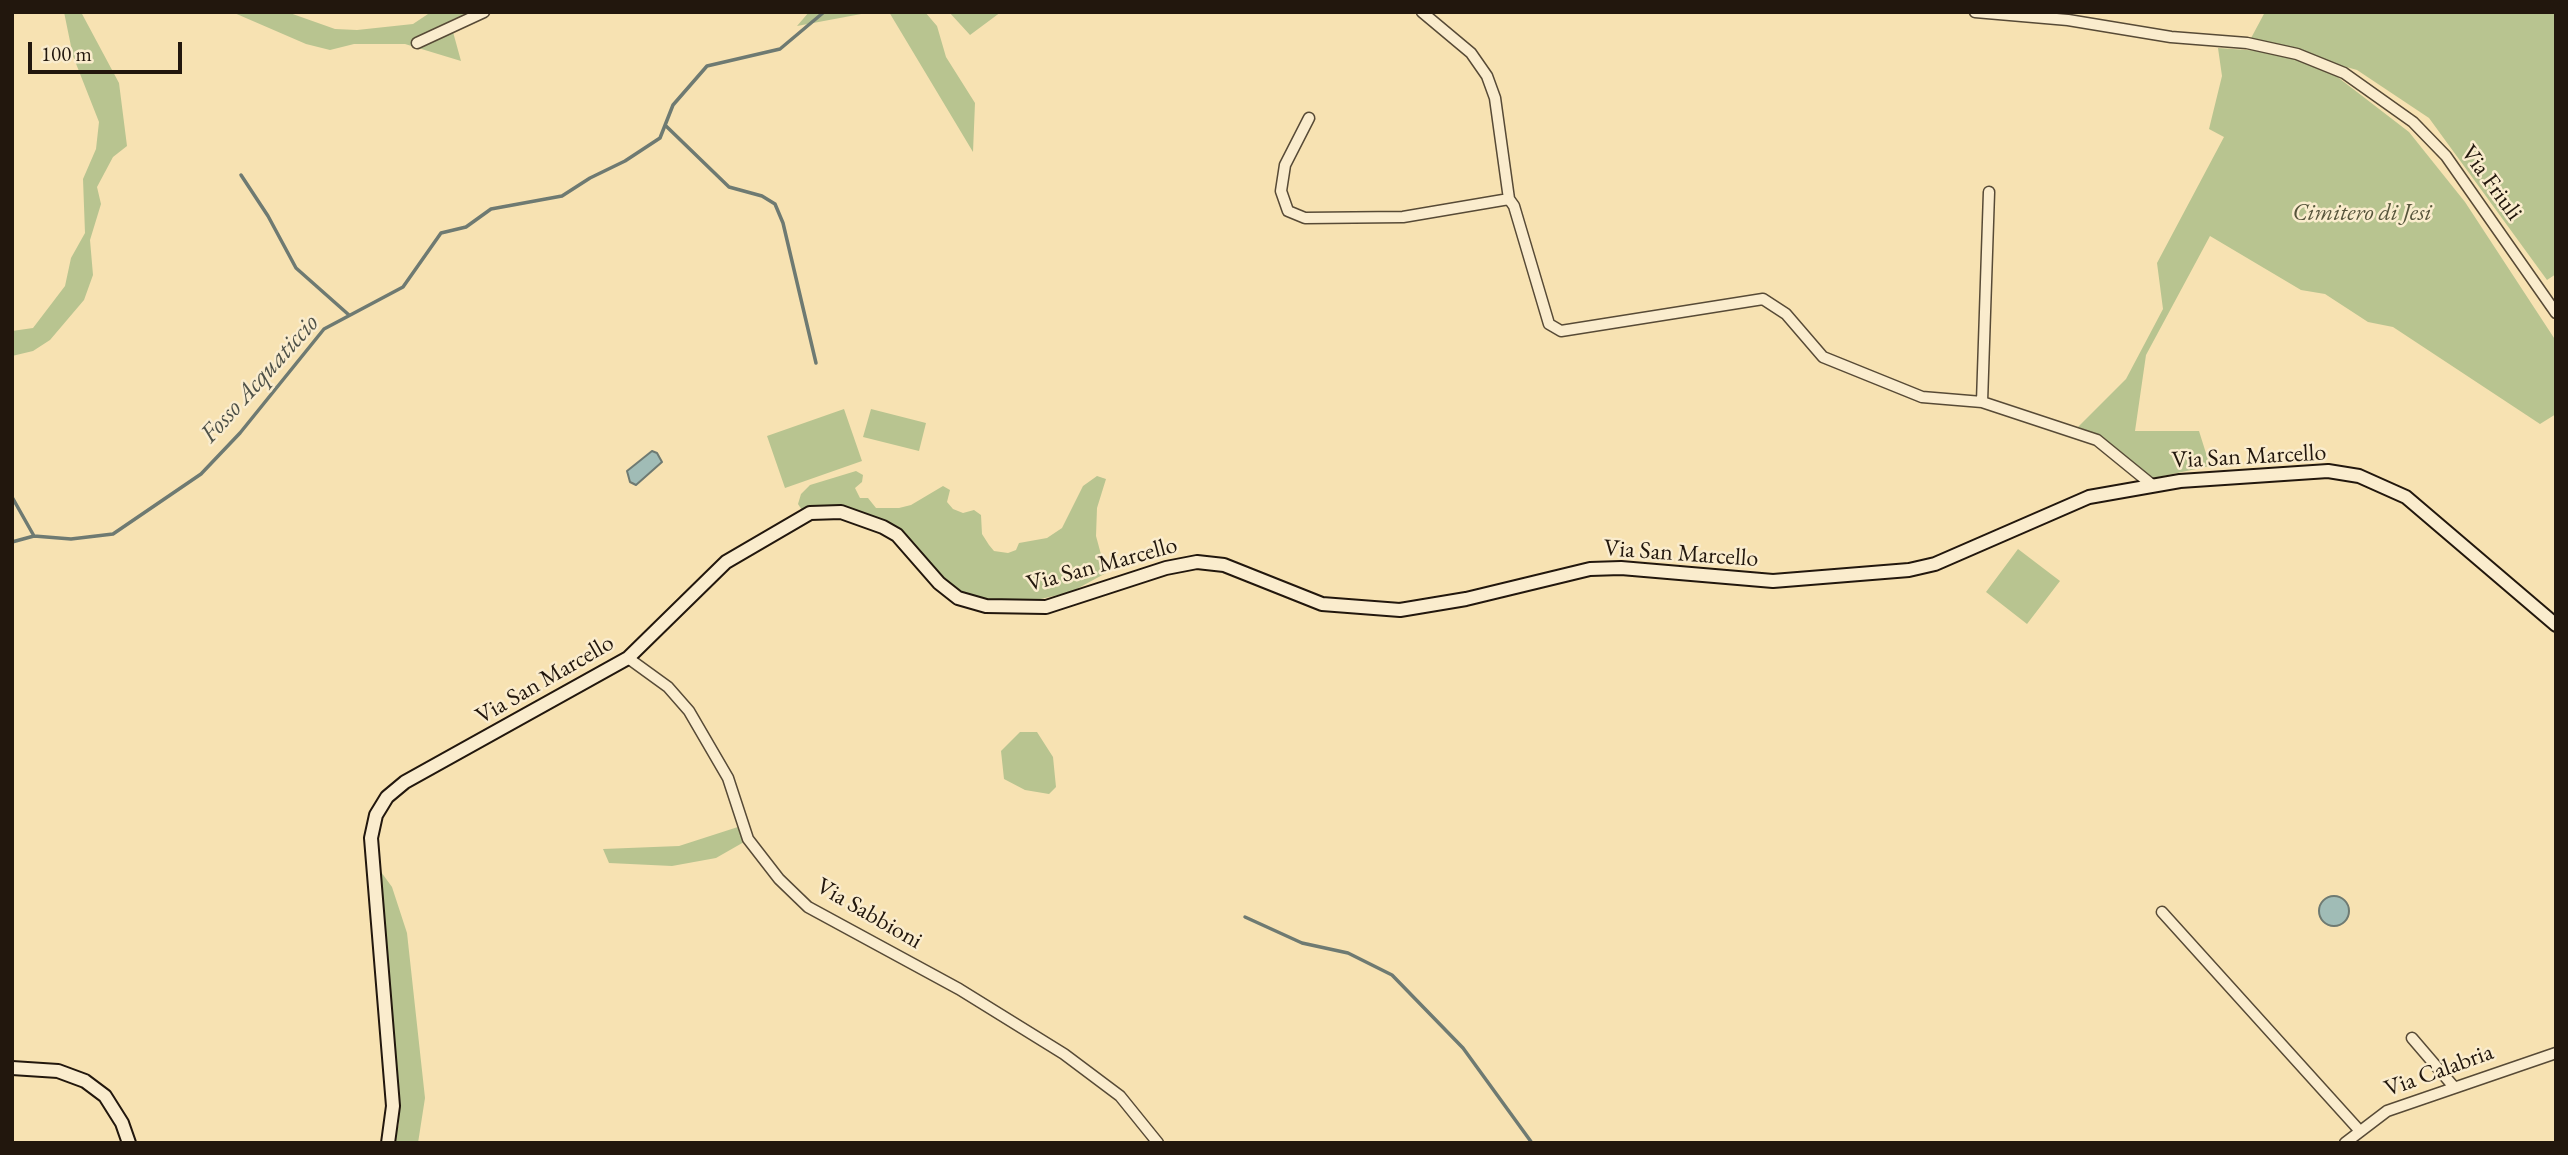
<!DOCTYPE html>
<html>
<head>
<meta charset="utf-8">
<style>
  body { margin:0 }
  #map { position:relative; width:2568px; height:1155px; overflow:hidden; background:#f7e2b2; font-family:"EB Garamond",serif }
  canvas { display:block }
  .frame { position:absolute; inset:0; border:14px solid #22170d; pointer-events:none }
  .scale { position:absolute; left:28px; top:42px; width:154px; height:32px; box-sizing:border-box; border:4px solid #22170d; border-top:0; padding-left:9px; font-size:21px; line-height:24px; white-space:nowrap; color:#22170d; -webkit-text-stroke:5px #faeccd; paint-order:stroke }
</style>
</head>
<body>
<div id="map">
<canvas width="2568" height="1155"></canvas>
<div class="frame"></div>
<div class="scale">100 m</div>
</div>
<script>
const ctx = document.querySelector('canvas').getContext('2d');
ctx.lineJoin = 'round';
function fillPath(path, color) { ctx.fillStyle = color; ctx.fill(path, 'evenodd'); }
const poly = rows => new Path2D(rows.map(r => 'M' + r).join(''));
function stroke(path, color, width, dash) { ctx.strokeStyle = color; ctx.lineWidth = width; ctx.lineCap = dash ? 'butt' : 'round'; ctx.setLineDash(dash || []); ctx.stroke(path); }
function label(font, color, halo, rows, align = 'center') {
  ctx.font = font + ' "EB Garamond",serif'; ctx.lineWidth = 5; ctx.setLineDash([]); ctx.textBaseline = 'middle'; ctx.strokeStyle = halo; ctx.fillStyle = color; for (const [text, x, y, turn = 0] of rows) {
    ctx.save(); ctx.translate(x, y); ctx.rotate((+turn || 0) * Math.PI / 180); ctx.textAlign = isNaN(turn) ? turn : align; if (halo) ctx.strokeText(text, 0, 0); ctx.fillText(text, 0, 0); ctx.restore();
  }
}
fillPath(poly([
  [64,12,81,12,119,83,127,146,113,157,97,187,101,204,90,240,93,275,84,300,50,340,33,351,12,356,12,331,33,328,65,286,71,258,85,233,83,179,96,149,99,122,73,56],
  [232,12,287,12,335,29,357,30,413,24,431,12,468,12,450,21,461,61,405,44,354,44,330,50,306,44],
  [809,12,872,12,797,26],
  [889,12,925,12,937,26,946,57,975,103,973,152],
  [949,12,1001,12,970,35],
  [2265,12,2556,12,2556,274,2547,280,2429,118,2357,70,2250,40],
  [2218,48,2275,52,2331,72,2409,132,2465,202,2556,341,2556,414,2540,424,2393,327,2368,322,2325,294,2301,290,2210,236,2146,355,2135,431,2199,431,2210,466,2149,479,2101,436,2078,427,2126,379,2163,309,2157,263,2224,137,2209,129,2222,76],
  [844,409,862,461,785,488,767,436],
  [871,409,926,423,919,451,863,437],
  [856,471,863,475,862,482,855,488,860,498,868,498,876,508,899,508,911,505,943,486,950,490,947,502,953,509,963,513,974,510,981,515,982,534,989,545,994,551,1008,553,1016,550,1019,543,1047,538,1062,528,1083,486,1097,476,1106,479,1097,508,1096,536,1106,573,1071,592,1032,601,1000,604,969,597,949,587,888,525,844,508,802,510,798,504,801,494,810,485],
  [2018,549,2060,581,2027,624,1986,592],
  [1020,732,1037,732,1053,757,1056,787,1049,794,1025,790,1004,779,1001,751],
  [741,826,744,842,716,858,672,866,609,863,603,849,679,846],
  [376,865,392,887,407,933,425,1098,418,1143,393,1143,399,1124,396,1076]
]), '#b8c490');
const water = poly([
  [652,451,657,453,662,462,636,485,630,482,627,471,652,451],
  '2319 911a15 15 0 1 1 30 0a15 15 0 1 1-30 0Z'
]);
fillPath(water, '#a0bcb6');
stroke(water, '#6e7a72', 2);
stroke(poly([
  [666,126,729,187,762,196,775,204,783,223,816,363],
  [241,175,268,216,296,268,349,315],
  [12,497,34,536],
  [12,542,34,536,71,539,113,534,201,474,240,433,324,329,403,287,441,233,466,227,491,209,562,196,590,178,625,161,660,138,673,105,707,66,780,49,824,12],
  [1245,917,1302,943,1348,953,1392,975,1463,1048,1532,1143]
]), '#6e7a72', 3.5);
const street = poly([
  [1422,12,1471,53,1487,76,1495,98,1509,199],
  [1975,12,2068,20,2171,37,2247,43,2297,54,2344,73,2413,122,2446,156,2556,313],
  [417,43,484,12],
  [1309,118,1285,165,1281,191,1288,211,1305,218,1403,217,1509,199,1514,206,1549,324,1561,331,1763,299,1786,314,1823,357,1922,397,1982,402],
  [1989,192,1982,402,2097,440,2151,484],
  [628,658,668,687,689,711,728,778,748,839,779,879,808,907,959,989,1064,1054,1120,1096,1158,1143],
  [2162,912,2359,1130],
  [2412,1038,2454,1087],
  [2345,1143,2387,1111,2556,1053]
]);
const secondary = poly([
  [12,1068,58,1071,85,1081,105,1096,122,1123,129,1143],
  [388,1143,393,1106,371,838,376,815,387,797,405,782,628,658,726,562,810,513,841,512,883,527,897,535,939,583,958,598,986,606,1046,607,1166,568,1197,562,1224,565,1322,604,1400,610,1466,599,1590,569,1621,568,1773,581,1909,570,1935,564,2089,497,2180,481,2328,471,2359,476,2406,497,2556,625]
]);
stroke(street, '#574a36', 13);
stroke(secondary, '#22170d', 16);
stroke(street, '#faeccd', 10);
stroke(secondary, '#faeccd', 12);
label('24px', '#22170d', '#faeccd', [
  ["Via Friuli",2491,183,54],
  ["Via San Marcello",2249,457,-3],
  ["Via San Marcello",1681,554,4],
  ["Via San Marcello",1102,565,-15],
  ["Via San Marcello",545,680,-30],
  ["Via Sabbioni",869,914,30],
  ["Via Calabria",2439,1071,-20]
]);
label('italic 24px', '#56543b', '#faeccd', [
  ["Cimitero di Jesi",2362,213]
]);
label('italic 26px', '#4e5148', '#faeccd', [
  ["Fosso Acquaticcio",260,379,-48]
]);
</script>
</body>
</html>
